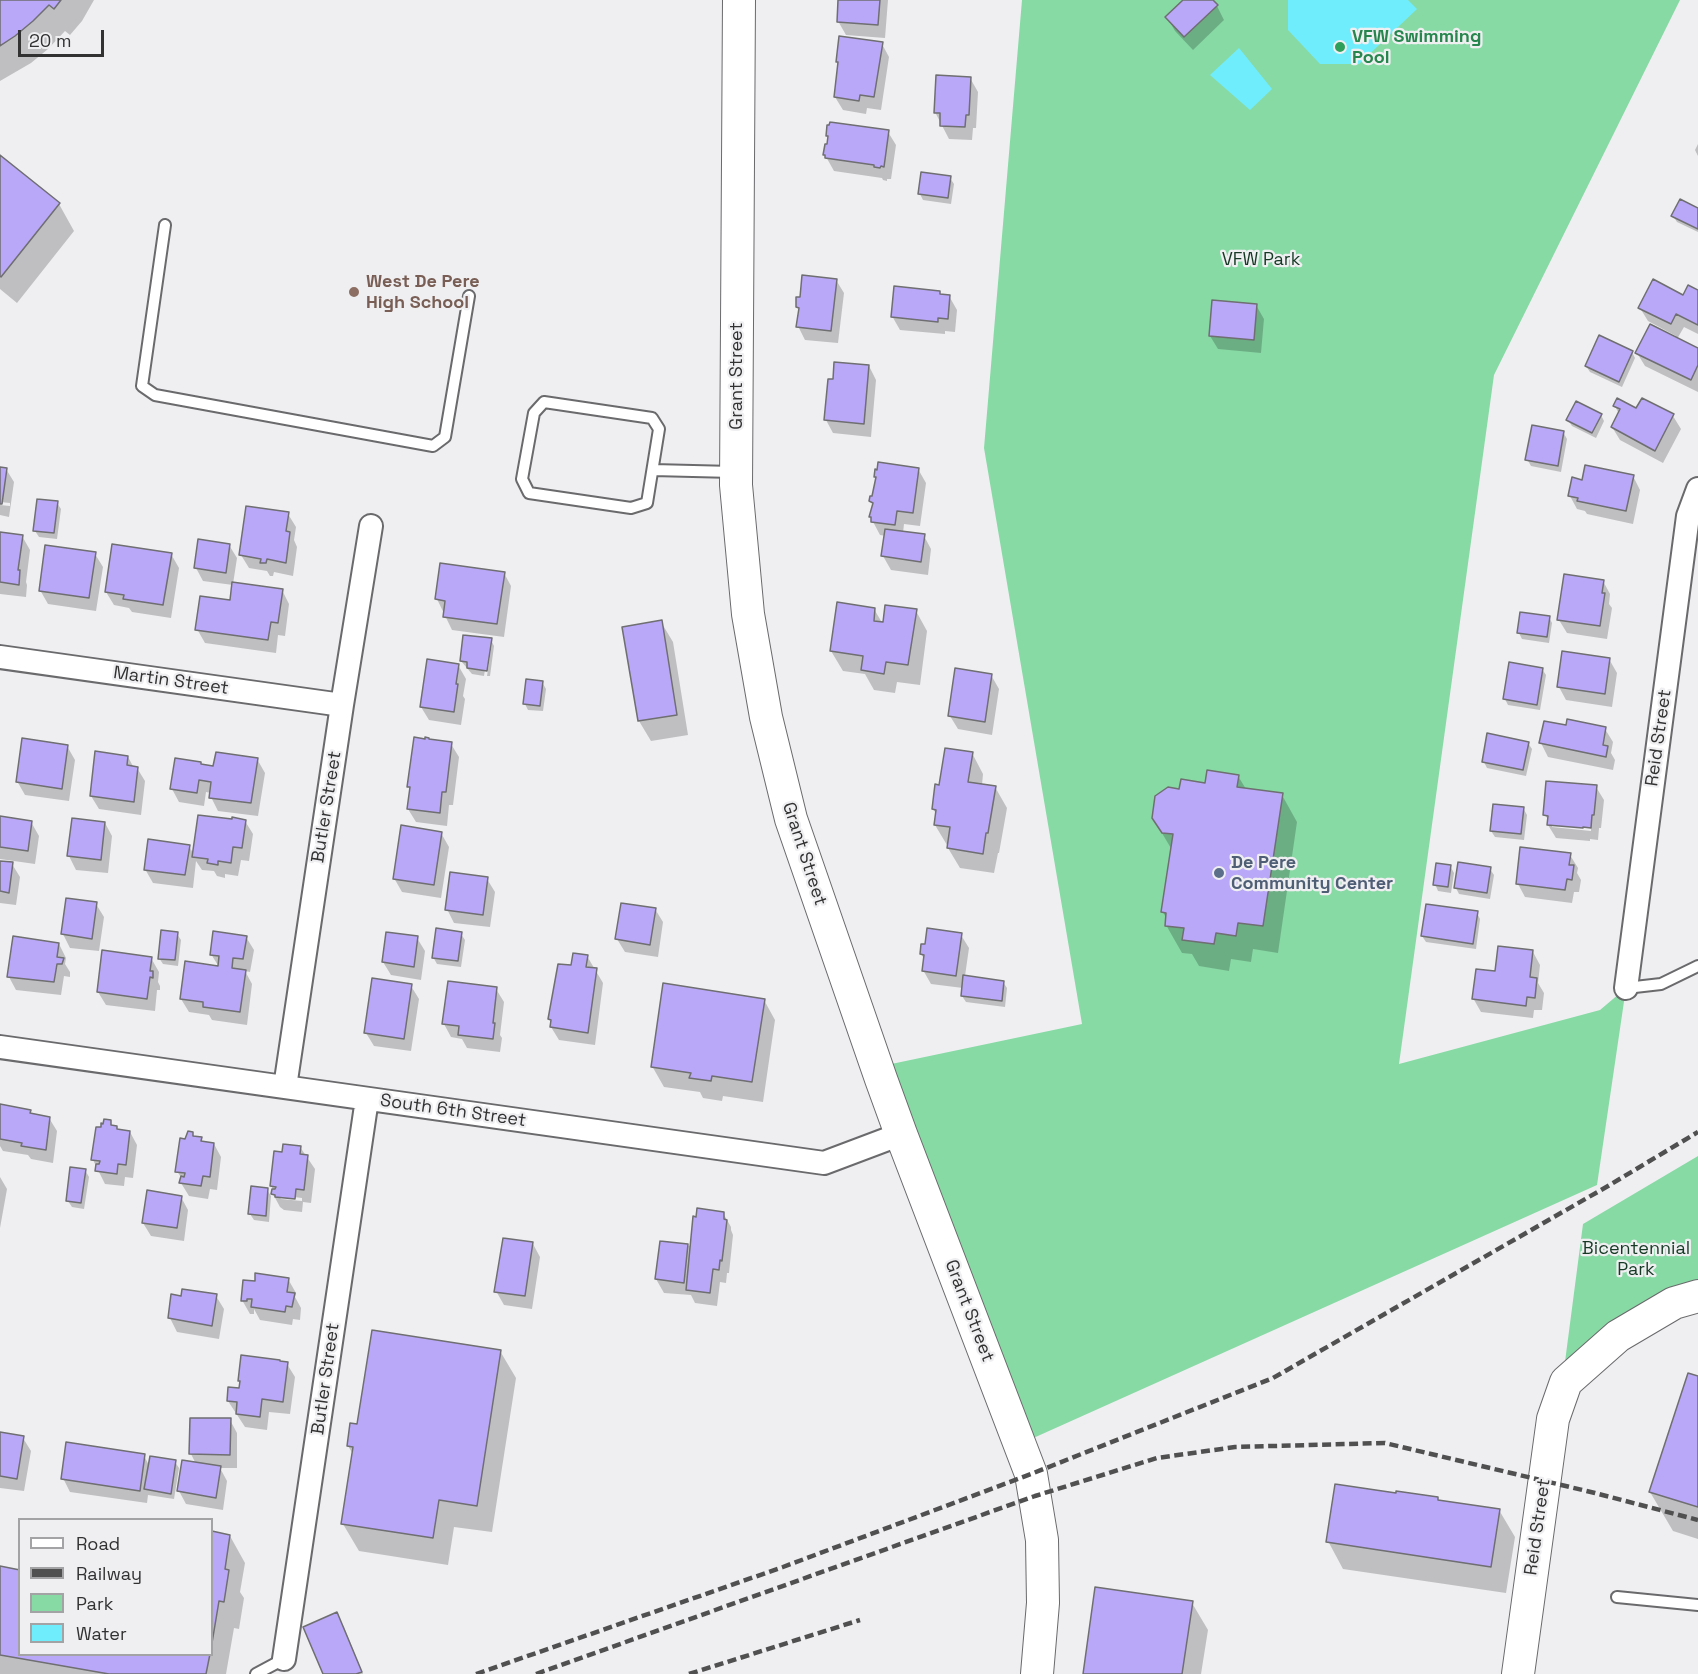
<!DOCTYPE html>
<html>
<head>
<meta charset="utf-8">
<style>
  body { margin:0 }
  #map { position:relative; width:1698px; height:1674px; overflow:hidden; background:#efeff2; font-family:"Space Grotesk",sans-serif }
  canvas { display:block }
  .legend { position:absolute; left:18px; top:1518px; width:195px; height:138px; box-sizing:border-box; background:#efeff2; border:2px solid #a3a3a6; margin:0; padding:8px 10px; list-style:none; font-size:18px; color:#323233 }
  .legend li { display:flex; align-items:center; gap:12px; height:30px }
  .legend b { width:30px; border:2px solid #a3a3a6 }
  .scale { position:absolute; left:18px; top:30px; width:86px; height:27px; box-sizing:border-box; border:3px solid #323233; border-top:0; padding-left:8px; font-size:18px; line-height:21px; white-space:nowrap; color:#323233; -webkit-text-stroke:4px #efeff2; paint-order:stroke }
</style>
</head>
<body>
<div id="map">
<canvas width="1698" height="1674"></canvas>
<ul class="legend">
<li><b style="height:8px;background:#fff"></b>Road</li>
<li><b style="height:8px;background:#505051"></b>Railway</li>
<li><b style="height:16px;background:#88daa5"></b>Park</li>
<li><b style="height:16px;background:#70edfc"></b>Water</li>
</ul>
<div class="scale">20 m</div>
</div>
<script>
const ctx = document.querySelector('canvas').getContext('2d');
ctx.lineJoin = 'round';
function fillPath(path, color) { ctx.fillStyle = color; ctx.fill(path, 'evenodd'); }
const poly = rows => new Path2D(rows.map(r => 'M' + r).join(''));
function stroke(path, color, width, dash) { ctx.strokeStyle = color; ctx.lineWidth = width; ctx.lineCap = dash ? 'butt' : 'round'; ctx.setLineDash(dash || []); ctx.stroke(path); }
function label(font, color, halo, rows, align = 'center') {
  ctx.font = font + ' "Space Grotesk",sans-serif'; ctx.lineWidth = 4.5; ctx.setLineDash([]); ctx.textBaseline = 'middle'; ctx.strokeStyle = halo; ctx.fillStyle = color; for (const [text, x, y, turn = 0] of rows) {
    ctx.save(); ctx.translate(x, y); ctx.rotate((+turn || 0) * Math.PI / 180); ctx.textAlign = isNaN(turn) ? turn : align; if (halo) ctx.strokeText(text, 0, 0); ctx.fillText(text, 0, 0); ctx.restore();
  }
}
fillPath(poly([
  [1022,0,1680,0,1494,375,1399,1064,1600,1010,1626,988,1597,1185,1020,1444,877,1067,1082,1024,984,448],
  [1698,1156,1698,1296,1674,1303,1560,1400,1583,1224]
]), '#88daa5');
fillPath(poly([
  [1288,0,1408,0,1417,9,1359,64,1320,64,1288,30],
  [1239,48,1272,89,1250,110,1210,75]
]), '#70edfc');
fillPath(poly([
  [0,0,94,0,82,21,70,35,65,31,48,49,31,63,0,81],
  [840,0,888,0,885,38,846,35,838,21],
  [1185,0,1211,0,1217,6,1224,20,1193,50,1175,31,1167,17],
  [841,38,882,44,889,57,881,110,867,108,866,114,843,110,835,97,839,66,837,62],
  [970,78,978,92,976,128,973,128,972,140,949,139,935,112],
  [888,132,896,145,891,179,887,179,887,181,883,180,882,178,834,171,825,155,829,139,827,135],
  [1698,144,1698,156,1695,150],
  [0,157,59,204,74,231,17,303,0,289],
  [950,178,954,184,951,204,923,200,920,194],
  [1698,210,1698,232,1677,222,1673,216],
  [836,280,844,293,838,343,805,340,798,326,800,311,797,307],
  [1698,291,1698,334,1684,327,1677,339,1698,350,1698,392,1645,366,1637,353,1675,338,1676,336,1648,321,1640,308],
  [939,292,941,296,949,296,957,310,955,332,945,331,945,334,900,330,892,316],
  [1256,305,1264,319,1261,353,1218,349,1210,336],
  [1632,352,1635,358,1622,387,1590,372,1586,366],
  [869,366,876,380,871,437,833,433,826,420],
  [1615,406,1673,416,1681,429,1663,463,1620,440,1612,427,1619,414],
  [1601,415,1604,421,1596,438,1572,426,1568,420],
  [1563,432,1567,439,1561,472,1531,466,1527,459],
  [0,468,6,469,14,482,9,517,0,515,0,505,10,506,10,503,0,502],
  [918,469,926,483,920,526,904,524,903,533,924,536,931,549,928,575,891,570,883,556,886,536,880,535,870,516,873,506,871,501,874,498,877,479,875,476],
  [1633,476,1640,490,1633,524,1587,514,1585,511,1577,509,1570,496,1583,481],
  [57,503,61,509,57,539,39,537,35,531],
  [288,514,296,527,294,540,297,547,293,576,274,572,273,576,270,576,267,571,249,568,241,555],
  [0,533,22,536,30,550,26,582,27,585,26,597,0,594],
  [229,545,237,558,233,584,282,590,289,604,285,636,278,635,276,653,205,643,197,629,231,602,233,585,203,581,196,568],
  [95,554,103,567,96,611,48,604,40,590],
  [171,554,179,568,171,618,132,612,129,608,114,605,106,592],
  [504,573,511,586,504,637,452,630,437,599],
  [1603,581,1610,594,1609,604,1612,608,1607,639,1567,633,1559,620],
  [874,609,884,626,916,611,927,631,920,685,897,682,895,693,874,690,865,674,843,671,831,651],
  [1549,617,1552,623,1549,643,1522,639,1519,633],
  [661,622,673,642,688,735,651,741,639,721],
  [491,640,494,646,490,676,487,676,492,643,489,643,484,676,472,674,461,661],
  [1609,659,1617,673,1612,707,1566,700,1559,687],
  [458,665,466,679,463,696,465,699,461,725,429,720,421,707],
  [1542,669,1546,675,1540,710,1508,705,1505,699],
  [991,675,999,689,992,735,958,729,950,716],
  [542,682,546,689,543,711,528,710,525,704],
  [1567,727,1605,729,1613,742,1611,753,1615,760,1613,770,1548,757,1541,743],
  [1528,743,1532,749,1526,776,1487,768,1484,762],
  [451,744,459,757,453,805,449,805,447,826,416,822,408,809,411,790,409,787],
  [67,746,75,760,69,801,25,795,17,781],
  [972,753,983,774,982,785,995,787,1007,808,999,853,998,853,994,873,960,868,948,848,949,845,947,845,935,825,937,815,933,809],
  [128,757,134,768,137,768,145,781,141,815,99,809,91,796],
  [257,759,265,773,258,816,218,811,211,797,211,793,206,792,204,806,179,802,172,789,202,766,215,768],
  [1238,776,1246,789,1282,795,1297,822,1278,953,1253,949,1251,962,1231,959,1229,971,1199,966,1192,954,1182,953,1166,925,1167,920,1163,912,1172,850,1153,818,1181,790],
  [1596,787,1604,800,1601,828,1599,828,1598,840,1590,839,1590,841,1556,838,1548,825,1549,821,1545,815],
  [1552,824,1591,828,1591,831,1552,827],
  [1523,808,1527,815,1524,840,1495,837,1491,831],
  [0,818,31,822,39,836,35,864,0,859],
  [245,821,253,834,249,861,241,860,238,876,225,874,225,878,217,876,214,871,202,870,196,861,193,888,153,883,145,869,189,846,194,855],
  [105,823,112,836,108,873,76,870,69,856],
  [441,833,449,847,441,898,402,892,394,878],
  [1570,855,1578,868,1577,873,1581,880,1579,892,1574,892,1572,903,1525,897,1518,884],
  [0,862,12,864,20,877,16,905,0,903],
  [1450,866,1454,873,1451,893,1438,891,1435,884],
  [1490,869,1494,875,1490,899,1459,894,1456,888],
  [487,879,495,892,490,927,454,923,447,909],
  [96,904,104,917,99,951,70,948,63,934],
  [655,909,663,922,658,957,625,952,617,939],
  [1477,913,1480,919,1476,949,1426,942,1422,936],
  [177,934,181,940,178,966,163,964,159,958],
  [461,934,465,940,461,967,437,964,433,957],
  [961,935,969,948,965,976,1003,982,1007,988,1005,1007,966,1002,962,996,963,988,931,984,923,970,925,960,921,954],
  [246,937,254,950,250,972,245,971,252,984,247,1025,212,1020,209,1015,189,1012,181,999,219,967,211,954],
  [417,938,425,951,421,980,391,975,383,962],
  [59,944,66,958,65,964,70,972,70,977,64,976,61,995,16,990,9,977],
  [1533,952,1540,965,1538,983,1544,993,1542,1010,1534,1010,1533,1018,1481,1012,1473,998,1496,973],
  [587,956,603,983,595,1045,559,1040,551,1027,552,1022,550,1019,572,967],
  [151,958,159,972,158,982,160,986,160,990,157,990,155,1011,106,1005,98,992],
  [411,986,419,999,411,1051,374,1046,366,1033],
  [496,989,504,1002,500,1035,502,1038,500,1052,467,1048,462,1039,451,1037,444,1024],
  [764,1000,775,1020,763,1102,723,1096,722,1101,703,1098,700,1092,664,1087,652,1066],
  [0,1108,30,1111,32,1115,49,1118,57,1131,53,1163,31,1159,28,1155,3,1151,0,1146],
  [110,1121,113,1127,116,1127,118,1130,130,1132,137,1145,133,1178,125,1177,124,1186,105,1184,93,1160,102,1129],
  [192,1133,195,1138,201,1138,203,1143,214,1144,221,1157,217,1190,210,1189,208,1199,189,1196,181,1183,182,1179,177,1171,186,1140],
  [300,1147,315,1169,311,1203,303,1202,302,1212,284,1210,280,1207,273,1194,273,1189,271,1186,284,1154],
  [278,1195,302,1198,302,1201,281,1199],
  [85,1170,89,1177,84,1209,72,1207,68,1201],
  [0,1177,7,1189,0,1228],
  [267,1190,271,1196,269,1222,254,1220,250,1214],
  [181,1197,188,1210,184,1241,151,1236,143,1223],
  [723,1213,731,1227,731,1230,733,1235,729,1273,727,1273,726,1283,720,1282,717,1306,695,1303,691,1295,664,1293,656,1279,661,1242,691,1246,697,1219],
  [533,1244,540,1257,532,1309,504,1305,496,1291],
  [288,1279,296,1293,295,1297,301,1308,300,1320,293,1319,292,1325,260,1320,254,1309,254,1314,250,1314,242,1300],
  [216,1296,224,1309,219,1339,177,1332,170,1318,182,1298],
  [500,1351,516,1378,492,1532,454,1527,448,1565,359,1551,343,1524,353,1454,348,1446,358,1426],
  [287,1364,295,1377,290,1414,269,1412,267,1430,245,1427,228,1401,240,1389,241,1384,239,1381],
  [1698,1377,1698,1539,1673,1531,1650,1492],
  [191,1419,230,1420,237,1433,237,1468,220,1468,227,1481,223,1510,186,1504,179,1491,196,1464,191,1454],
  [0,1434,23,1438,31,1451,24,1491,0,1488],
  [144,1456,149,1465,175,1462,179,1468,174,1499,148,1495,147,1503,70,1492,63,1478],
  [1437,1499,1439,1501,1499,1510,1515,1537,1506,1593,1343,1569,1328,1541],
  [212,1533,230,1536,245,1563,240,1592,244,1598,239,1629,234,1628,226,1674,0,1674,0,1568,20,1654,212,1654],
  [1192,1603,1208,1630,1201,1674,1084,1674],
  [336,1614,344,1627,363,1674,325,1674]
]), '#0003');
const building = poly([
  [0,0,61,0,54,9,49,5,33,21,15,36,0,46,0,0],
  [838,0,880,0,878,25,837,22,838,0],
  [1183,0,1213,0,1218,5,1184,37,1165,17,1183,0],
  [839,36,883,42,874,97,860,95,859,101,834,97,838,62,836,62,839,36],
  [936,75,971,77,969,115,966,115,965,127,940,126,940,113,934,113,936,75],
  [830,122,889,130,884,167,881,166,880,168,874,167,874,165,825,158,825,155,823,155,825,144,827,144,828,136,826,136,827,125,829,125,830,122],
  [0,155,60,203,1,277,0,276,0,155],
  [921,172,951,176,948,198,918,194,921,172],
  [1680,199,1698,208,1698,229,1671,216,1680,199],
  [802,275,837,279,831,331,796,327,799,308,796,307,796,297,800,297,802,275],
  [1653,279,1683,295,1688,285,1698,290,1698,325,1676,314,1671,324,1638,308,1653,279],
  [894,286,940,291,940,294,950,295,948,319,938,318,938,322,891,317,894,286],
  [1212,300,1257,304,1254,340,1209,336,1212,300],
  [1650,324,1698,348,1698,365,1691,380,1635,353,1650,324],
  [1599,335,1633,351,1619,382,1585,366,1599,335],
  [834,362,869,365,864,424,824,420,828,379,833,379,834,362],
  [1617,398,1636,408,1642,398,1674,414,1655,451,1611,427,1620,409,1613,406,1617,398],
  [1576,401,1602,414,1592,433,1566,420,1576,401],
  [1532,425,1564,431,1558,466,1525,460,1532,425],
  [878,462,919,468,913,513,897,511,895,525,871,522,871,517,869,517,873,503,869,501,870,496,872,496,876,477,874,477,875,469,877,470,878,462],
  [1585,465,1634,475,1626,511,1577,501,1578,498,1568,496,1572,477,1582,480,1585,465],
  [0,467,7,468,2,504,0,504,0,467],
  [37,499,58,501,54,533,33,531,37,499],
  [246,506,289,512,286,531,290,532,286,563,267,559,266,563,260,563,261,559,239,555,246,506],
  [885,529,925,534,921,562,881,556,885,529],
  [0,532,23,535,18,570,20,570,19,585,0,582,0,532],
  [198,539,230,544,226,573,194,568,198,539],
  [112,544,172,553,163,605,123,599,124,595,105,592,112,544],
  [45,545,96,552,89,598,39,591,45,545],
  [440,563,505,572,497,624,443,617,445,601,435,599,440,563],
  [1564,574,1604,580,1602,593,1605,593,1600,626,1557,620,1564,574],
  [232,582,283,589,278,623,271,622,268,640,195,630,200,596,230,600,232,582],
  [837,602,875,608,874,621,883,622,885,605,917,609,908,665,886,662,884,674,861,670,863,656,830,651,837,602],
  [1520,612,1550,616,1547,637,1517,633,1520,612],
  [662,620,677,715,638,721,622,627,662,620],
  [463,635,492,638,487,671,467,668,467,662,460,661,463,635],
  [1562,651,1610,658,1605,694,1557,687,1562,651],
  [427,659,459,664,456,684,458,684,454,712,420,707,427,659],
  [1509,662,1543,668,1537,705,1503,699,1509,662],
  [955,668,992,674,985,722,948,716,955,668],
  [526,679,543,681,540,706,523,704,526,679],
  [1567,719,1606,727,1603,745,1608,746,1606,757,1539,743,1544,721,1566,725,1567,719],
  [1487,733,1529,742,1523,770,1482,762,1487,733],
  [414,737,425,739,425,737,429,738,429,739,452,742,446,792,442,792,440,813,407,809,410,787,407,787,414,737],
  [22,738,68,745,62,789,16,782,22,738],
  [945,748,973,752,968,782,996,786,988,833,986,833,983,854,947,848,950,827,934,825,936,810,932,809,935,784,939,785,945,748],
  [95,751,128,756,127,765,138,767,134,802,90,796,95,751],
  [216,752,258,758,251,803,209,798,211,782,199,780,197,793,170,789,175,758,201,762,201,764,213,766,216,752],
  [1207,770,1239,775,1237,787,1283,793,1263,926,1238,923,1236,936,1216,933,1214,944,1182,940,1184,928,1165,926,1166,913,1161,912,1173,834,1162,833,1152,818,1155,796,1168,787,1179,789,1181,779,1205,783,1207,770],
  [1546,781,1597,785,1594,815,1592,815,1591,828,1583,827,1583,828,1547,825,1548,816,1543,815,1546,781],
  [1493,804,1524,807,1521,834,1490,831,1493,804],
  [198,815,232,819,232,817,246,820,242,848,233,847,231,863,218,861,218,865,207,863,208,859,192,857,198,815],
  [0,816,32,821,28,851,0,847,0,816],
  [72,818,105,822,101,860,67,856,72,818],
  [401,825,442,832,434,885,393,879,401,825],
  [148,839,190,845,185,875,144,870,148,839],
  [1520,847,1571,853,1569,865,1574,865,1572,880,1567,879,1565,890,1516,884,1520,847],
  [0,861,13,862,9,893,0,891,0,861],
  [1458,862,1491,867,1487,893,1454,888,1458,862],
  [1436,863,1451,865,1448,887,1433,885,1436,863],
  [450,872,488,877,483,915,445,910,450,872],
  [66,898,97,902,92,939,61,934,66,898],
  [621,903,656,908,650,945,615,939,621,903],
  [1426,904,1478,911,1473,944,1421,936,1426,904],
  [436,928,462,932,458,961,432,958,436,928],
  [927,928,962,933,956,976,922,971,924,955,920,954,921,944,925,944,927,928],
  [161,930,178,932,175,960,158,959,161,930],
  [213,931,247,936,243,959,233,958,232,968,246,970,240,1012,203,1007,203,1002,180,999,185,961,218,966,219,956,210,955,213,931],
  [386,932,418,936,414,967,382,962,386,932],
  [13,936,59,943,57,957,64,958,62,964,57,964,54,982,7,977,13,936],
  [1498,946,1533,950,1530,977,1537,978,1535,998,1527,997,1526,1006,1472,999,1476,969,1495,971,1498,946],
  [102,950,152,957,150,971,153,971,153,978,150,977,147,999,97,992,102,950],
  [573,953,588,955,586,967,597,968,588,1033,550,1027,551,1020,548,1019,558,964,571,965,573,953],
  [963,975,1004,981,1002,1001,961,996,963,975],
  [372,978,412,984,404,1039,364,1033,372,978],
  [448,981,497,987,493,1023,495,1023,493,1039,458,1035,459,1026,442,1024,448,981],
  [663,983,765,999,752,1082,712,1076,711,1081,689,1078,691,1073,651,1067,663,983],
  [0,1104,31,1110,30,1113,50,1117,46,1150,21,1146,22,1143,0,1139,0,1104],
  [104,1119,111,1120,111,1125,117,1126,117,1129,130,1131,126,1165,118,1164,117,1174,95,1171,96,1164,99,1164,100,1161,91,1160,96,1127,101,1127,101,1123,103,1124,104,1119],
  [188,1131,193,1132,193,1136,202,1137,201,1141,214,1143,210,1177,203,1176,201,1186,179,1183,181,1176,184,1177,185,1173,175,1172,180,1138,185,1139,188,1131],
  [283,1144,301,1146,300,1154,308,1155,304,1190,296,1189,295,1199,275,1197,275,1195,271,1194,272,1189,275,1189,276,1187,270,1186,274,1151,282,1152,283,1144],
  [70,1167,86,1169,81,1203,66,1201,70,1167],
  [251,1186,268,1188,266,1216,248,1214,251,1186],
  [147,1190,182,1196,177,1228,142,1223,147,1190],
  [697,1208,724,1212,724,1219,727,1220,722,1261,720,1260,719,1270,713,1269,710,1293,686,1290,693,1216,696,1217,697,1208],
  [503,1238,533,1242,525,1296,494,1292,503,1238],
  [660,1241,688,1244,684,1283,655,1279,660,1241],
  [255,1273,289,1278,287,1292,295,1293,292,1307,286,1306,285,1312,251,1307,252,1299,247,1299,247,1301,241,1301,243,1280,255,1281,255,1273],
  [182,1289,217,1294,212,1326,168,1318,171,1294,181,1296,182,1289],
  [372,1330,501,1350,477,1506,439,1500,433,1538,341,1524,353,1447,347,1446,350,1423,357,1424,372,1330],
  [241,1355,280,1360,280,1361,288,1362,283,1402,262,1399,260,1417,236,1414,237,1402,227,1401,228,1387,239,1388,240,1381,238,1381,241,1355],
  [1688,1373,1698,1376,1698,1507,1649,1492,1688,1373],
  [190,1418,231,1418,230,1455,189,1454,190,1418],
  [0,1432,24,1436,17,1479,0,1476,0,1432],
  [66,1442,145,1454,140,1491,61,1479,66,1442],
  [150,1456,176,1460,171,1494,144,1489,150,1456],
  [182,1460,221,1466,216,1498,177,1491,182,1460],
  [1335,1484,1396,1493,1396,1491,1438,1497,1438,1500,1500,1509,1491,1567,1326,1542,1335,1484],
  [212,1531,230,1535,225,1569,229,1570,224,1602,219,1601,212,1643,212,1531],
  [0,1566,20,1570,20,1654,210,1654,206,1674,109,1674,0,1655,0,1566],
  [1095,1587,1193,1601,1182,1674,1083,1674,1095,1587],
  [337,1612,362,1672,356,1674,323,1674,303,1627,337,1612]
]);
fillPath(building, '#b9a7f7');
stroke(building, '#6f6e71', 1.5);
const lane = poly([
  [165,225,142,386,155,395,433,446,445,437,469,296],
  [544,402,652,418,659,429,647,503,631,508,529,493,522,479,534,413,544,402],
  [653,470,733,472],
  [1626,988,1661,984,1698,966],
  [1617,1597,1698,1605],
  [256,1674,284,1659]
]);
const street = poly([
  [0,657,342,705],
  [1626,988,1688,516,1698,489],
  [0,1047,824,1163,901,1134],
  [285,1087,342,705,371,526],
  [284,1659,367,1099]
]);
const secondary = poly([
  [739,0,736,485,748,614,766,717,791,819,881,1079,901,1134,1031,1474,1042,1540,1043,1603,1037,1674],
  [1518,1674,1553,1419,1566,1382,1618,1336,1674,1303,1698,1296]
]);
stroke(lane, '#6a696c', 14);
stroke(street, '#6a696c', 26);
stroke(secondary, '#6a696c', 34);
stroke(lane, '#fff', 10);
stroke(street, '#fff', 22);
stroke(secondary, '#fff', 32);
stroke(poly([
  [476,1674,783,1567,1031,1474,1273,1378,1608,1186,1698,1132],
  [536,1674,1035,1496,1157,1458,1235,1447,1385,1443,1595,1493,1698,1520],
  [689,1674,860,1620]
]), '#505051', 4.5, [9, 4.5]);
for (const [x, y, r, color] of [
  [1340,47,6,"#2e9e5b"],
  [354,292,6,"#8d6e63"],
  [1219,873,6,"#5c6f8a"]
]) { const dot = new Path2D(); dot.arc(x, y, r, 0, 2 * Math.PI); ctx.fillStyle = color; ctx.fill(dot); stroke(dot, '#efeff2', 2); }
label('bold 18px', '#27864d', '#efeff2', [
  ["VFW Swimming",1352,37],
  ["Pool",1352,58]
], 'left');
label('18px', '#153924', '#efeff2', [
  ["VFW Park",1261,260],
  ["Bicentennial",1636,1249],
  ["Park",1636,1270]
]);
label('bold 18px', '#785e54', '#efeff2', [
  ["West De Pere",366,282],
  ["High School",366,303]
], 'left');
label('18px', '#323233', '#efeff2', [
  ["Grant Street",737,376,-90],
  ["Martin Street",171,681,8],
  ["Reid Street",1659,738,-82],
  ["Butler Street",327,807,-81],
  ["Grant Street",804,854,72],
  ["South 6th Street",453,1111,8],
  ["Grant Street",969,1311,69],
  ["Butler Street",326,1379,-82],
  ["Reid Street",1538,1527,-82]
]);
label('bold 18px', '#4e5e75', '#efeff2', [
  ["De Pere",1231,863],
  ["Community Center",1231,884]
], 'left');
</script>
</body>
</html>
